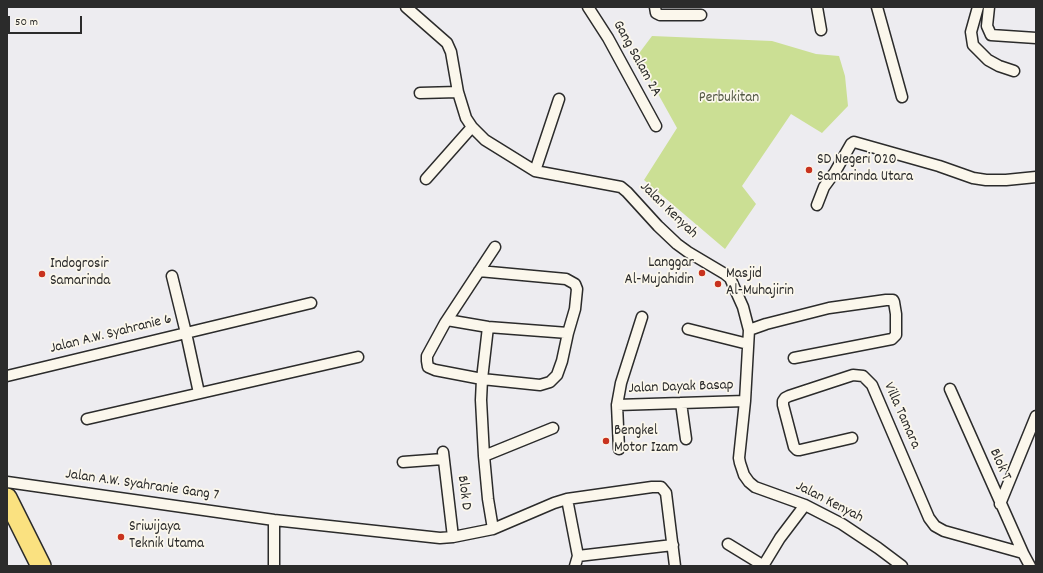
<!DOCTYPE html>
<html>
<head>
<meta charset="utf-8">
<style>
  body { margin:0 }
  #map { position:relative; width:1043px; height:573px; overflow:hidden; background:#edecf0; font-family:Dekko,sans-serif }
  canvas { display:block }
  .frame { position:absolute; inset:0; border:8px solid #2b2b2b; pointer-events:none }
  .scale { position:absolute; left:8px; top:16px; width:74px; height:18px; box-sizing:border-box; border:2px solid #2b2b2b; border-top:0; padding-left:5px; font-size:12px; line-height:14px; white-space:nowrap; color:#2b2b2b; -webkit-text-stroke:3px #fbf7ec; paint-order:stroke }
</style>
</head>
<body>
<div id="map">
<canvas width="1043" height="573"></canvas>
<div class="frame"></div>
<div class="scale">50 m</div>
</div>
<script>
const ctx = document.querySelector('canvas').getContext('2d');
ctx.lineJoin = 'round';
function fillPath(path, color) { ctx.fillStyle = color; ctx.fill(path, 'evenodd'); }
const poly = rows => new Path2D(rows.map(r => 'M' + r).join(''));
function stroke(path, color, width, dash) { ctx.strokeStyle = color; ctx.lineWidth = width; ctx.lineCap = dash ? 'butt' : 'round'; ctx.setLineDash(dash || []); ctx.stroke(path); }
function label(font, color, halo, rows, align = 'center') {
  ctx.font = font + ' Dekko,sans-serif'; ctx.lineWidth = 3.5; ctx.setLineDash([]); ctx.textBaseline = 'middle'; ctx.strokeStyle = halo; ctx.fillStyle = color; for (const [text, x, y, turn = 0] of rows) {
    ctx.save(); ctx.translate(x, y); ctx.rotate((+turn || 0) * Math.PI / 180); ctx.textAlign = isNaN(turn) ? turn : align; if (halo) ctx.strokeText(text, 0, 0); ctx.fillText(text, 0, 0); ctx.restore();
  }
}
fillPath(poly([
  [652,36,772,41,816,54,839,56,845,76,848,106,822,133,791,114,742,186,756,204,725,249,644,180,677,128,637,56]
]), '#cbdf94');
const street = poly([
  [406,7,447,43,451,52,458,92,466,118,472,127,485,140,535,171,621,187,627,192,658,226,677,244,688,252,725,274,730,278,743,307,749,330,745,401,739,458,740,463,744,475,749,482,755,487,805,505,842,524,878,548,902,566],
  [588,7,608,38,656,126],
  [655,7,656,13,660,15,701,15],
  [817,7,821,30],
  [877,7,902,97],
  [978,7,971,32,973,45,988,60,999,66,1014,71],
  [989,7,987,26,991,35,1036,38],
  [420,93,458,92],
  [535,171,559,99],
  [426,179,472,127],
  [817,205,824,187,835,172,851,144,854,142,939,166,973,178,986,180,1006,180,1036,177],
  [479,271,566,279,575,284,577,289,575,309,568,333,562,361,557,375,550,382,540,385,482,379,488,327],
  [172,276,186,333,311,303],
  [447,320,488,327,568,333],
  [688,329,748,344],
  [749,330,766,324,829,308,886,300,893,300,894,302,896,314,896,335,892,339,794,358],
  [7,376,186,333,199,393],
  [950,389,1023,553],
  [681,403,686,439],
  [617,405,745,401],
  [87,419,358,357],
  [852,438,800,450,797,450,794,447,783,405,783,401,785,398,789,396,853,375,863,376,872,385,929,518,935,526,944,531,1023,553,1030,566],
  [619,449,617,405,621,383,642,317],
  [443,452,453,537],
  [484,456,553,428],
  [403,462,443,459],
  [7,482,274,520,440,538,453,537,493,529,554,503,567,499,652,487,661,487,666,493,675,566],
  [567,499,578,556,575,566],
  [1000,504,1036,416],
  [274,520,274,566],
  [493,529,488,499,484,456,481,400,482,379,435,370,428,367,427,361,427,356,445,323,495,247],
  [728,544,764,566],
  [578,556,673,545],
  [763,566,780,538,805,505]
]);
const highway = poly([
  [7,498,41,566]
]);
stroke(street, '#2b2b2b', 13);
stroke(highway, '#2b2b2b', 22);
stroke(street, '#fbf7ec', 10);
stroke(highway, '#fae180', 19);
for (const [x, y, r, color] of [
  [809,170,4,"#c8321e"],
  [702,273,4,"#c8321e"],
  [42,274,4,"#c8321e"],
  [718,284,4,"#c8321e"],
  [606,441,4,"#c8321e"],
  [121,537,4,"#c8321e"]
]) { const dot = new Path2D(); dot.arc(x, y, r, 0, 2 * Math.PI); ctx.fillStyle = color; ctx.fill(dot); stroke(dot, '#fbf7ec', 1.5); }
label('15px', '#2b2b2b', '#fbf7ec', [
  ["Gang Salam 2A",636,59,61],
  ["Jalan Kenyah",668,211,44],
  ["Jalan A.W. Syahranie 6",111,335,-14],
  ["Jalan Dayak Basap",681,388,-2],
  ["Villa Tamara",901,416,66],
  ["Blok T",999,465,66],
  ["Jalan A.W. Syahranie Gang 7",142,486,8],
  ["Blok D",463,493,83],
  ["Jalan Kenyah",829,503,27]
]);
label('15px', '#535845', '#fbf7ec', [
  ["Perbukitan",729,99]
]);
label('15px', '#2b2b2b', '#fbf7ec', [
  ["SD Negeri 020",817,161],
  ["Samarinda Utara",817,178],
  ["Langgar",694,264,"right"],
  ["Al-Mujahidin",694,281,"right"],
  ["Indogrosir",50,265],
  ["Samarinda",50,282],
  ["Masjid",726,275],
  ["Al-Muhajirin",726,292],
  ["Bengkel",614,432],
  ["Motor Izam",614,449],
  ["Sriwijaya",129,528],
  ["Teknik Utama",129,545]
], 'left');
</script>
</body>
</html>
